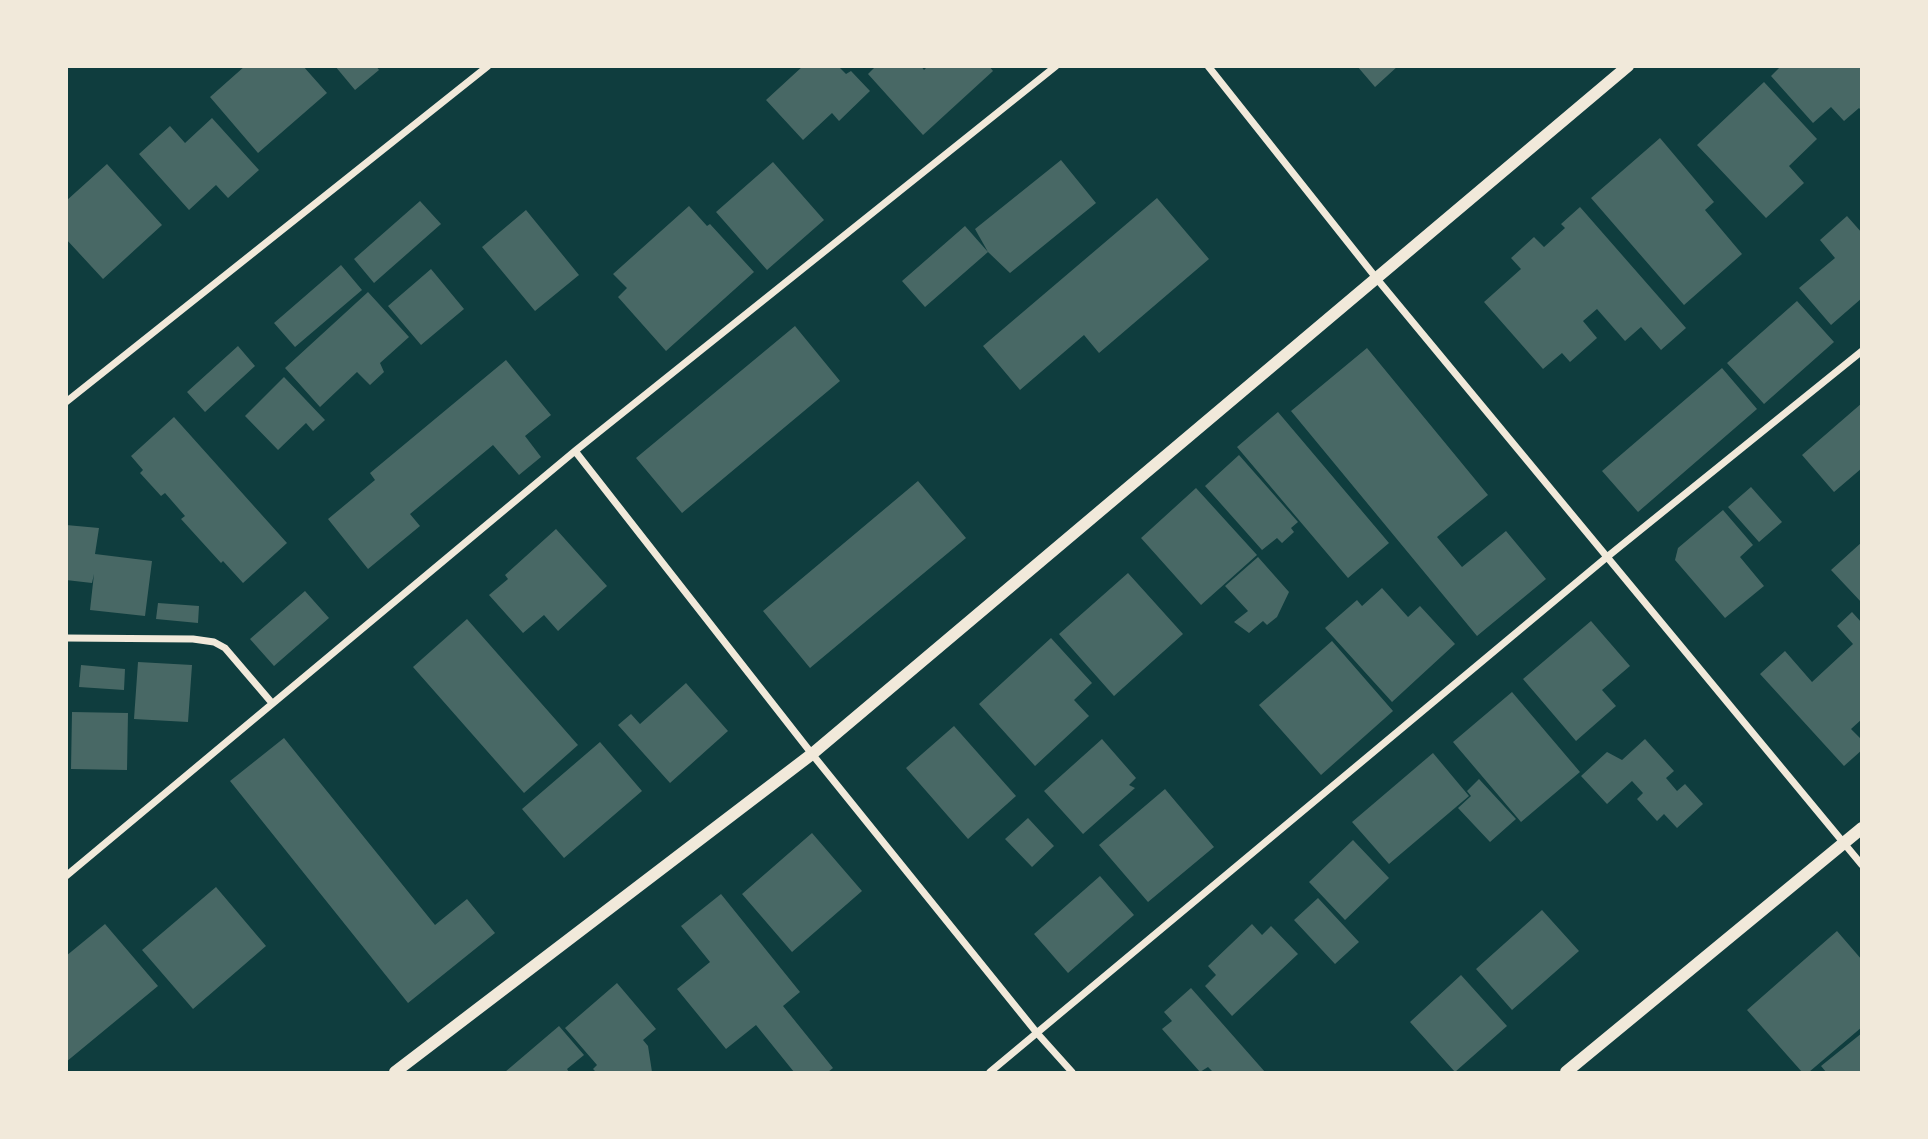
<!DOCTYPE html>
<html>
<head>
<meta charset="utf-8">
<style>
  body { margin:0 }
  #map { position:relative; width:1928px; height:1139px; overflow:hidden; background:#0f3d3e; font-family:"Sofia Sans Condensed",sans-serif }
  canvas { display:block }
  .frame { position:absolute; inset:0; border:68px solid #f1e9da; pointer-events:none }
</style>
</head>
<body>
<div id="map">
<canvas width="1928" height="1139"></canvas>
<div class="frame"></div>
</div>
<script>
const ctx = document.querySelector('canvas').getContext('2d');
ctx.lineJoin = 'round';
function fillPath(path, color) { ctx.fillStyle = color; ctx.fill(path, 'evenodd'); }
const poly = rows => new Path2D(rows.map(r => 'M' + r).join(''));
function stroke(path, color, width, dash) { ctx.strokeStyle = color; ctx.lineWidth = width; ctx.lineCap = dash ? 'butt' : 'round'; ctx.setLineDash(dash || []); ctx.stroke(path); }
fillPath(poly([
  [245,66,303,66,327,93,258,153,210,97],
  [335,66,376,66,379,70,355,90],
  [803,66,838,66,846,74,851,71,870,91,839,121,832,113,803,140,766,100],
  [876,66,921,66,924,70,928,66,989,66,993,71,923,135,868,74],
  [1357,66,1398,66,1375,87],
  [1781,66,1862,66,1862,111,1859,108,1844,121,1831,107,1813,123,1771,76],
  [1764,82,1817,139,1789,166,1804,183,1766,218,1697,145],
  [212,118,259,170,228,198,216,185,189,210,139,154,170,126,185,143],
  [1660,138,1714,202,1705,210,1742,254,1684,305,1591,198],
  [1061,160,1096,203,1010,273,988,252,975,229],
  [773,162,824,220,767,270,716,212],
  [107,164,162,225,103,279,66,239,66,201],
  [1157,198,1209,259,1099,353,1084,335,1020,390,983,346],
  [420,201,441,224,374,283,354,259],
  [689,206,707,226,710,224,754,272,666,351,618,297,627,288,613,274],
  [1580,207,1686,328,1661,350,1641,327,1625,341,1597,309,1583,321,1597,338,1570,362,1562,353,1543,369,1484,302,1521,269,1511,258,1534,237,1544,247,1565,228,1561,224],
  [526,210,579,275,535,311,482,247],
  [1847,216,1862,233,1862,298,1831,325,1799,288,1835,258,1820,240],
  [965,226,988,252,925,307,902,281],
  [341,265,362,290,295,347,274,323],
  [431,269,464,309,421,345,388,306],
  [368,292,409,337,380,363,384,372,370,385,357,372,320,407,285,368],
  [1797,301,1834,342,1764,404,1727,363],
  [795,326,840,381,682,513,636,458],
  [238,346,255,366,205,412,187,392],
  [1367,348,1488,495,1437,537,1462,567,1506,531,1546,579,1477,636,1291,411],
  [506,360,551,415,525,436,541,457,519,475,493,445,410,514,420,526,368,569,328,519,375,480,370,473],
  [1722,368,1757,409,1638,512,1602,471],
  [284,377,325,420,313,431,306,423,278,450,245,416],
  [1862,403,1862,468,1834,492,1802,455],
  [1278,412,1389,543,1348,578,1237,447],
  [174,417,287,543,243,583,223,561,221,563,181,519,185,516,165,493,161,496,140,473,143,470,131,456],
  [1239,455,1298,522,1291,528,1294,532,1282,543,1277,538,1262,550,1205,486],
  [918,481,966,538,810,668,763,611],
  [1751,487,1782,522,1759,542,1728,507],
  [1196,488,1257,555,1201,605,1141,538],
  [1723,510,1753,545,1740,557,1764,586,1725,618,1675,560,1678,548],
  [66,525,99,528,95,554,152,561,145,616,90,610,94,574,92,583,66,580],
  [556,529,607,586,558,631,544,615,523,633,489,595,508,579,505,575],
  [1862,542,1862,603,1831,570],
  [1258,557,1289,592,1277,617,1267,625,1263,621,1249,633,1234,622,1248,611,1225,586],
  [1128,573,1183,634,1114,696,1059,634],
  [1382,588,1408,617,1420,606,1455,644,1392,702,1325,628,1357,600,1362,606],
  [305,591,329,618,274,666,250,639],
  [158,603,199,606,198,623,156,619],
  [1852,612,1862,623,1862,719,1851,729,1862,740,1862,750,1844,766,1760,674,1785,651,1812,682,1853,644,1837,626],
  [467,619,578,745,524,793,413,667],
  [1591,621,1630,666,1602,690,1616,706,1576,741,1523,679],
  [1051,638,1092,683,1074,700,1089,716,1035,766,979,704],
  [1332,641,1393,711,1321,775,1259,705],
  [138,662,192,665,188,722,134,719],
  [81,665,125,669,124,690,79,687],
  [686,683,728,731,670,783,618,725,631,714,640,724],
  [1512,692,1580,772,1521,822,1453,742],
  [72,712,128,713,127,770,71,769],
  [954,726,1016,796,968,839,906,768],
  [284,738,435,925,467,899,495,933,408,1003,230,781],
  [1102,739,1136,778,1129,785,1135,788,1083,834,1044,791],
  [1645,739,1674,771,1666,778,1677,791,1685,784,1703,804,1677,828,1664,814,1657,821,1637,799,1643,793,1632,781,1607,804,1581,776,1607,752,1622,760],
  [600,742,642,791,564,858,522,809],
  [1433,753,1469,796,1389,864,1352,822],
  [1479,779,1516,819,1490,842,1458,808,1471,796,1467,791],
  [1165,789,1214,847,1148,902,1099,845],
  [1028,818,1054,846,1032,867,1005,839],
  [812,833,862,891,792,952,742,894],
  [1353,840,1389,878,1345,920,1309,882],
  [1100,876,1134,915,1068,973,1034,934],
  [216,887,266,946,193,1009,142,950],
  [721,894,800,992,783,1006,833,1068,828,1072,794,1072,756,1025,726,1049,677,989,710,962,681,926],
  [1318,898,1359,942,1335,964,1294,920],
  [1542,910,1579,951,1512,1010,1476,969],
  [105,924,158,986,66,1062,66,956],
  [1252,924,1262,935,1271,926,1298,954,1232,1016,1205,986,1216,975,1208,966],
  [1837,931,1862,960,1862,1027,1809,1072,1802,1072,1747,1010],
  [1461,975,1507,1026,1455,1072,1410,1022],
  [617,983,656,1029,643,1040,648,1046,652,1072,596,1072,593,1069,597,1065,565,1028],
  [1191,988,1265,1072,1213,1072,1208,1067,1200,1072,1162,1029,1172,1021,1164,1012],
  [559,1026,584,1055,567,1069,569,1072,505,1072],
  [1862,1033,1862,1072,1826,1072,1821,1066]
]), '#486865');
stroke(poly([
  [1208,66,1377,279,1862,865],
  [66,402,488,66],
  [575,451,812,754,1037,1033,1072,1072],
  [66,638,193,639,214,642,225,648,272,703],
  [66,876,575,451,1056,66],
  [990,1072,1607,557,1862,351]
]), '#f1e9da', 7);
stroke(poly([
  [395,1072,812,754,1628,66],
  [1566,1072,1862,828]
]), '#f1e9da', 12);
</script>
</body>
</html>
